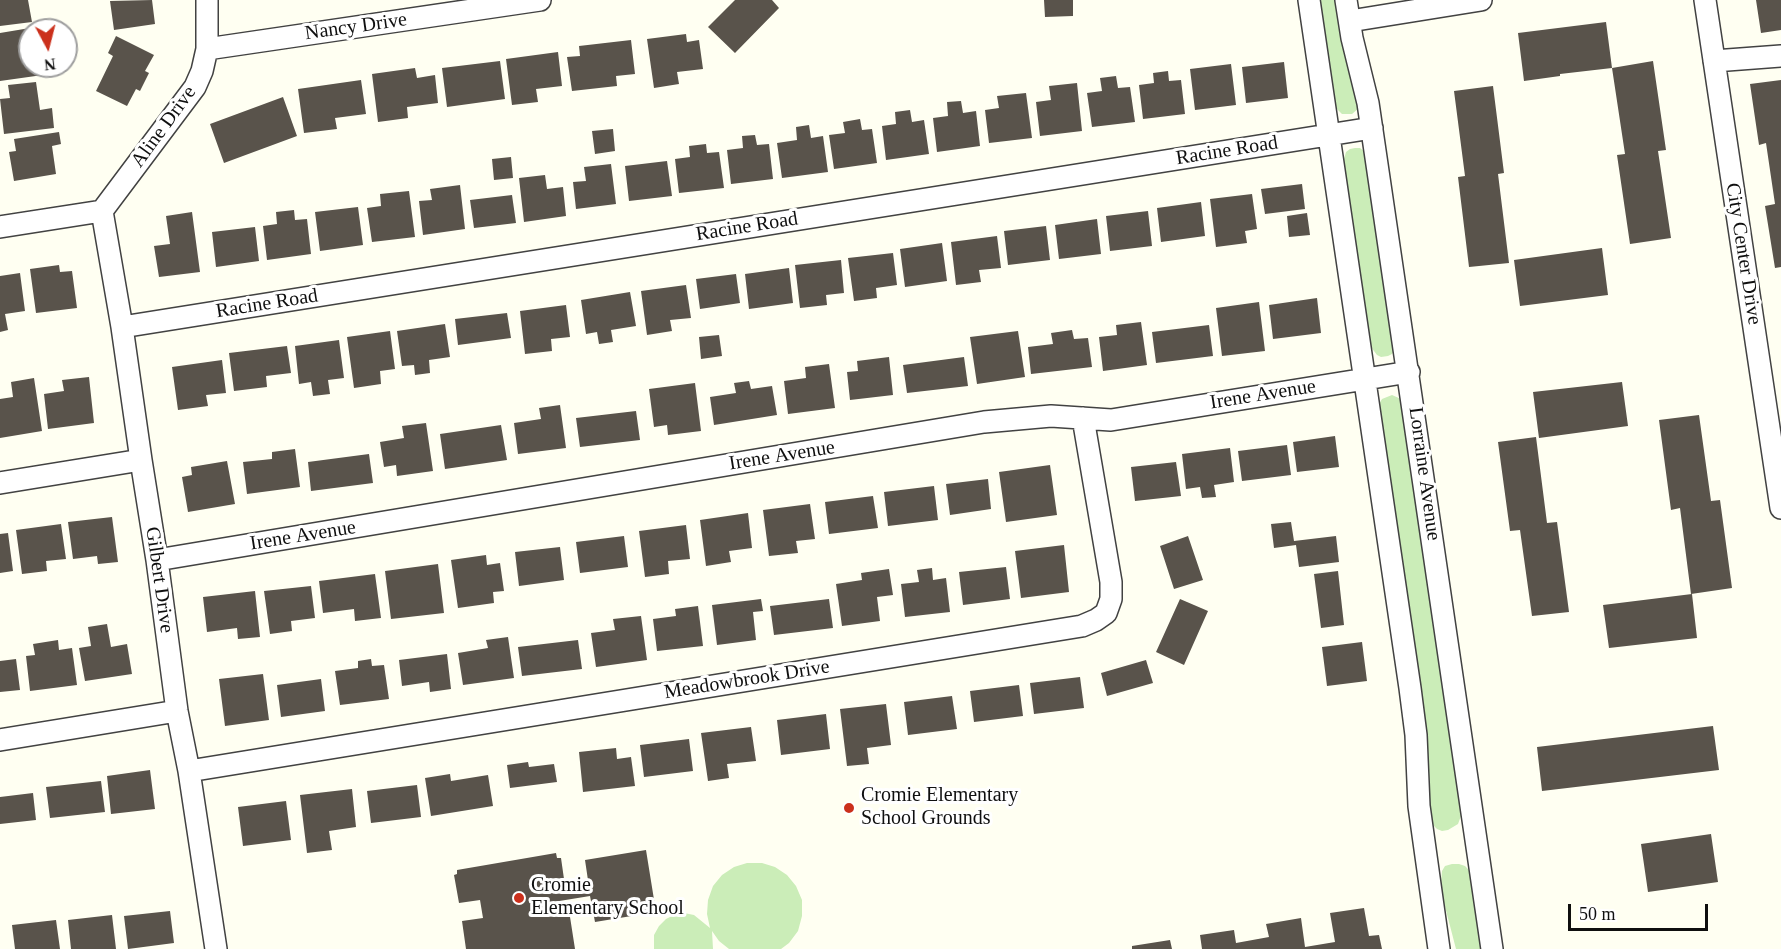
<!DOCTYPE html>
<html>
<head>
<meta charset="utf-8">
<style>
  body { margin:0 }
  #map { position:relative; width:1781px; height:949px; overflow:hidden; background:#fffff2; font-family:"Times New Roman",serif }
  canvas { display:block }
  .north { position:absolute; left:18px; top:18px; width:60px; height:60px; box-sizing:border-box; background:#fff; border:2px solid #9f9f9f; border-radius:50%; rotate:173deg; font-size:16px; font-weight:700; line-height:24px; text-align:center; color:#0f0f0f }
  .north::after { content:''; display:block; margin:auto; width:21px; height:27px; background:#cb301c; clip-path:polygon(50% 0,100% 100%,50% 72%,0 100%) }
  .scale { position:absolute; left:1568px; top:904px; width:140px; height:27px; box-sizing:border-box; border:3px solid #0f0f0f; border-top:0; padding-left:8px; font-size:18px; line-height:21px; white-space:nowrap; color:#0f0f0f; -webkit-text-stroke:4px #fff; paint-order:stroke }
</style>
</head>
<body>
<div id="map">
<canvas width="1781" height="949"></canvas>
<div class="north">N</div>
<div class="scale">50 m</div>
</div>
<script>
const ctx = document.querySelector('canvas').getContext('2d');
ctx.lineJoin = 'round';
function fillPath(path, color) { ctx.fillStyle = color; ctx.fill(path, 'evenodd'); }
const poly = rows => new Path2D(rows.map(r => 'M' + r).join(''));
function stroke(path, color, width, dash) { ctx.strokeStyle = color; ctx.lineWidth = width; ctx.lineCap = dash ? 'butt' : 'round'; ctx.setLineDash(dash || []); ctx.stroke(path); }
function label(font, color, halo, rows, align = 'center') {
  ctx.font = font + ' "Times New Roman",serif'; ctx.lineWidth = 6; ctx.setLineDash([]); ctx.textBaseline = 'middle'; ctx.strokeStyle = halo; ctx.fillStyle = color; for (const [text, x, y, turn = 0] of rows) {
    ctx.save(); ctx.translate(x, y); ctx.rotate((+turn || 0) * Math.PI / 180); ctx.textAlign = isNaN(turn) ? turn : align; if (halo) ctx.strokeText(text, 0, 0); ctx.fillText(text, 0, 0); ctx.restore();
  }
}
fillPath(poly([
  [1320,0,1337,0,1359,108,1352,114,1342,114,1335,107],
  [1355,148,1360,148,1365,152,1395,350,1392,354,1388,356,1381,357,1377,355,1371,347,1343,162,1346,152,1350,149],
  [1392,395,1401,399,1403,405,1462,813,1458,824,1448,830,1442,831,1437,829,1433,825,1431,820,1379,409,1379,404,1382,399],
  [747,863,762,863,775,867,787,875,796,886,802,900,802,916,798,931,789,943,781,949,729,949,719,941,712,931,713,949,654,949,654,935,659,926,666,919,674,915,684,913,694,915,710,928,707,914,708,900,713,886,722,875,734,867],
  [1452,864,1459,864,1465,866,1470,871,1483,949,1456,949,1442,895,1441,883,1442,871,1445,866]
]), '#cbedb8');
fillPath(poly([
  [0,0,28,0,32,22,0,26],
  [152,0,155,24,114,30,110,1],
  [735,0,772,0,779,8,735,53,708,27],
  [1044,0,1073,0,1073,16,1045,17],
  [1756,0,1781,0,1781,30,1761,33],
  [1606,22,1612,68,1560,74,1560,76,1524,81,1518,33],
  [30,28,30,66,56,66,57,73,0,81,0,33],
  [686,34,687,42,699,40,703,69,677,72,679,84,654,88,647,39],
  [116,36,154,55,145,71,149,73,140,91,136,89,127,106,96,91,113,56,108,53],
  [631,40,635,74,616,76,617,86,572,91,567,57,580,56,579,46],
  [558,52,562,86,536,89,538,102,512,105,506,59],
  [500,61,505,99,447,107,442,68],
  [1653,61,1666,150,1658,151,1671,238,1630,244,1617,155,1625,154,1612,68],
  [1284,62,1288,98,1246,103,1242,67],
  [1231,64,1236,105,1195,110,1190,69],
  [415,68,417,78,435,75,438,103,407,107,408,118,378,122,372,74],
  [1168,71,1169,81,1181,80,1185,114,1143,119,1139,85,1154,83,1153,73],
  [1116,76,1118,88,1130,87,1135,122,1092,127,1087,93,1102,91,1100,78],
  [361,80,366,114,335,118,337,129,304,133,298,89],
  [1781,80,1781,267,1775,268,1765,206,1775,204,1766,143,1759,145,1750,84],
  [36,82,40,110,52,108,54,128,4,134,0,99,10,98,8,85],
  [1077,83,1082,131,1040,136,1036,102,1051,100,1049,86],
  [1493,86,1504,173,1498,174,1509,263,1469,267,1458,177,1465,176,1454,91],
  [1026,93,1032,138,989,143,985,110,999,108,997,96],
  [283,97,297,136,224,163,210,124],
  [961,101,963,113,976,111,980,146,937,152,933,118,948,116,947,102],
  [910,110,912,122,924,120,929,154,886,160,882,126,896,124,895,112],
  [860,119,862,130,872,129,877,163,834,169,829,135,845,133,843,122],
  [809,125,811,138,823,136,828,172,782,178,777,143,797,140,796,127],
  [613,129,615,151,595,154,592,131],
  [59,132,61,144,52,146,56,174,14,181,9,152,16,151,14,139],
  [755,135,757,145,769,144,773,179,731,184,727,150,743,148,742,136],
  [706,144,707,153,719,152,724,188,679,193,675,159,690,157,689,146],
  [511,157,513,178,494,180,492,159],
  [667,161,672,196,629,201,625,166],
  [611,164,616,204,576,209,573,182,586,181,584,167],
  [545,175,547,189,563,187,566,216,524,222,519,178],
  [1302,184,1305,209,1265,214,1261,189],
  [460,185,465,229,423,235,419,201,432,200,430,189],
  [409,191,415,237,372,242,367,208,381,206,380,194],
  [1252,194,1257,229,1245,231,1247,243,1216,247,1210,199],
  [512,195,516,223,474,228,470,200],
  [1201,202,1205,236,1161,242,1157,208],
  [358,207,363,245,320,251,315,212],
  [294,210,295,220,307,219,311,254,267,260,263,226,277,224,276,212],
  [1148,211,1152,246,1110,251,1106,216],
  [192,212,200,272,159,277,154,246,170,244,166,216],
  [1307,213,1310,235,1289,237,1287,216],
  [1097,219,1101,254,1059,259,1055,225],
  [1046,226,1050,260,1008,265,1004,231],
  [255,227,259,261,216,267,212,232],
  [997,236,1001,268,979,270,981,282,956,285,951,242],
  [942,243,947,281,905,287,900,249],
  [1602,248,1608,295,1520,306,1514,260],
  [893,253,897,285,876,288,877,298,854,301,848,258],
  [841,260,844,293,826,295,827,305,800,308,795,265],
  [59,265,60,272,72,271,77,308,36,313,30,269],
  [789,268,793,303,749,309,745,274],
  [20,273,25,311,5,314,8,330,0,332,0,276],
  [736,274,740,303,700,309,696,279],
  [686,285,691,318,670,320,672,331,647,335,641,291],
  [630,292,636,326,611,330,613,342,599,344,597,332,586,334,581,300],
  [1317,298,1321,333,1273,339,1269,305],
  [1259,302,1265,351,1222,356,1216,308],
  [566,305,570,337,551,339,552,351,525,354,520,311],
  [507,313,511,338,458,345,455,319],
  [1141,322,1147,365,1103,371,1099,337,1117,335,1116,325],
  [445,324,450,357,429,360,430,373,415,375,414,365,402,366,397,331],
  [1209,325,1213,356,1156,363,1152,332],
  [1072,330,1074,339,1088,338,1092,367,1031,374,1028,347,1053,344,1051,333],
  [390,331,395,369,380,371,381,384,354,388,347,337],
  [1018,331,1025,377,977,384,970,337],
  [719,335,722,356,701,359,699,337],
  [339,340,344,378,328,380,330,394,313,396,311,382,299,384,295,346],
  [287,346,291,373,266,376,267,387,234,391,229,353],
  [889,357,893,395,850,400,847,372,858,371,857,361],
  [964,357,968,386,907,393,903,365],
  [222,360,226,393,206,395,208,406,178,410,172,367],
  [829,364,835,408,788,414,784,381,806,378,805,367],
  [89,377,94,423,48,429,44,394,64,391,62,380],
  [34,378,42,431,0,438,0,399,13,397,11,382],
  [749,381,751,389,772,386,777,415,714,425,710,397,736,393,734,383],
  [1622,382,1628,426,1539,438,1533,392],
  [695,383,701,431,668,435,667,425,654,427,649,389],
  [560,405,566,448,518,454,514,423,541,419,539,408],
  [636,411,640,440,580,447,576,418],
  [1699,415,1711,501,1720,500,1732,588,1691,594,1680,508,1671,510,1659,420],
  [426,423,433,471,397,476,396,465,384,467,380,442,404,438,402,426],
  [501,425,507,460,445,469,440,434],
  [1335,436,1339,467,1297,472,1293,442],
  [1536,437,1547,523,1557,522,1569,612,1532,616,1520,530,1510,531,1498,442],
  [1287,445,1291,475,1242,481,1238,451],
  [1230,448,1234,482,1214,485,1216,497,1202,498,1200,487,1186,489,1182,454],
  [295,449,300,487,247,494,243,462,272,459,272,452],
  [369,454,373,483,311,491,308,462],
  [227,461,235,504,188,512,182,477,192,475,191,467],
  [1176,462,1181,496,1135,501,1131,467],
  [1050,465,1057,515,1006,522,999,472],
  [988,479,991,509,950,515,946,484],
  [934,486,938,520,888,526,884,492],
  [873,496,878,528,829,534,825,502],
  [810,504,815,539,796,541,798,553,769,556,763,510],
  [748,513,752,548,729,551,731,562,706,566,700,520],
  [112,517,118,562,98,564,97,556,73,559,68,522],
  [1291,522,1294,541,1336,536,1339,562,1299,567,1296,545,1274,548,1271,524],
  [61,524,66,559,46,561,47,571,22,574,16,530],
  [686,525,690,559,668,561,669,574,645,577,639,531],
  [8,533,13,571,0,573,0,534],
  [624,536,628,567,580,573,576,542],
  [1188,536,1203,580,1174,589,1160,546],
  [1064,545,1069,592,1021,598,1015,551],
  [560,547,564,580,519,586,515,552],
  [486,555,487,565,500,563,504,591,493,592,494,603,458,608,451,560],
  [438,564,444,613,391,619,385,571],
  [1006,567,1010,599,963,605,959,572],
  [932,568,933,580,946,578,950,612,905,617,901,584,919,582,917,570],
  [889,569,893,595,877,597,880,621,842,626,836,584,862,580,861,573],
  [1338,571,1344,625,1321,628,1314,574],
  [375,574,381,618,355,621,354,609,323,613,319,581],
  [311,586,315,618,291,621,292,631,270,634,264,591],
  [255,591,260,637,238,639,237,628,207,632,203,597],
  [1692,594,1697,638,1609,648,1603,605],
  [761,599,763,611,753,612,756,640,717,645,712,605],
  [829,599,833,628,774,635,770,606],
  [1180,599,1208,611,1184,665,1156,652],
  [698,606,703,646,657,651,653,619,676,616,675,609],
  [641,616,647,660,596,667,591,633,615,630,613,619],
  [107,624,111,647,127,644,132,674,85,681,79,648,91,646,88,627],
  [508,637,514,678,463,685,458,653,488,648,486,640],
  [58,640,59,650,72,648,77,685,30,691,26,656,35,655,33,644],
  [578,640,582,669,522,676,518,647],
  [1362,642,1367,681,1327,686,1322,647],
  [447,654,451,689,430,692,429,682,402,686,399,660],
  [16,659,20,690,0,692,0,661],
  [371,659,372,666,384,665,389,699,340,705,335,671,358,668,358,661],
  [1146,660,1153,683,1107,696,1101,673],
  [263,674,269,720,225,726,219,679],
  [1080,677,1084,708,1034,714,1030,683],
  [321,679,325,711,281,717,277,685],
  [1019,685,1023,716,974,722,970,691],
  [952,696,957,729,908,735,904,702],
  [886,704,891,745,867,748,869,764,847,766,840,709],
  [826,714,830,749,781,755,777,720],
  [1713,726,1719,770,1542,791,1537,747],
  [751,727,756,761,727,764,729,778,708,781,701,733],
  [689,739,693,771,644,777,640,745],
  [616,748,617,759,631,757,635,786,583,792,579,752],
  [528,762,529,767,554,764,557,782,510,788,507,765],
  [150,770,155,809,111,814,107,776],
  [450,774,451,781,488,775,493,806,431,816,425,778],
  [101,781,105,812,50,818,46,787],
  [417,785,421,817,371,823,367,791],
  [352,789,356,827,329,831,332,850,307,853,300,795],
  [33,793,36,820,0,824,0,797],
  [286,801,291,840,243,846,238,807],
  [1711,834,1718,882,1648,892,1641,844],
  [646,850,656,912,595,922,590,896,547,903,548,907,568,904,575,949,466,949,462,921,483,918,480,900,459,903,454,875,457,874,457,870,556,853,557,858,561,858,565,886,545,890,546,894,589,887,585,860],
  [1364,908,1369,936,1379,935,1382,949,1202,949,1200,935,1234,930,1236,943,1269,937,1266,924,1301,918,1305,947,1335,942,1330,913],
  [170,911,174,943,128,949,124,916],
  [112,915,116,949,71,949,68,920],
  [56,920,60,949,15,949,12,925],
  [1170,940,1172,949,1132,949,1132,946]
]), '#59534b');
const minor = poly([
  [1309,0,1410,688,1416,735,1419,806,1439,949],
  [1346,0,1352,38,1368,103,1492,949],
  [1705,0,1781,508],
  [1350,21,1481,0],
  [207,49,540,0],
  [1714,61,1781,56],
  [102,211,122,327,141,460,157,560,177,711,189,771,216,949],
  [102,211,195,87,202,71,207,49,207,0],
  [0,227,102,211],
  [122,327,1372,128],
  [0,483,141,460],
  [157,560,984,422,1051,416,1111,420,1409,372],
  [0,740,177,711],
  [189,771,1082,626,1096,620,1106,613,1111,599,1111,582,1083,418]
]);
stroke(minor, '#424242', 24);
stroke(minor, '#fff', 21);
for (const [x, y, r, color] of [
  [849,808,6,"#cb301c"],
  [519,898,6,"#cb301c"]
]) { const dot = new Path2D(); dot.arc(x, y, r, 0, 2 * Math.PI); ctx.fillStyle = color; ctx.fill(dot); stroke(dot, '#fff', 2); }
label('20px', '#0f0f0f', '#fff', [
  ["Nancy Drive",356,27,-8],
  ["Aline Drive",164,127,-54],
  ["Racine Road",1227,151,-9],
  ["Racine Road",747,227,-9],
  ["City Center Drive",1743,254,81],
  ["Racine Road",267,304,-9],
  ["Irene Avenue",1263,395,-9],
  ["Irene Avenue",782,456,-9],
  ["Lorraine Avenue",1424,474,82],
  ["Irene Avenue",303,536,-9],
  ["Gilbert Drive",159,580,82],
  ["Meadowbrook Drive",747,680,-9]
]);
label('20px', '#0f0f0f', '#fff', [
  ["Cromie Elementary",861,796],
  ["School Grounds",861,819],
  ["Cromie",531,886],
  ["Elementary School",531,909]
], 'left');
</script>
</body>
</html>
